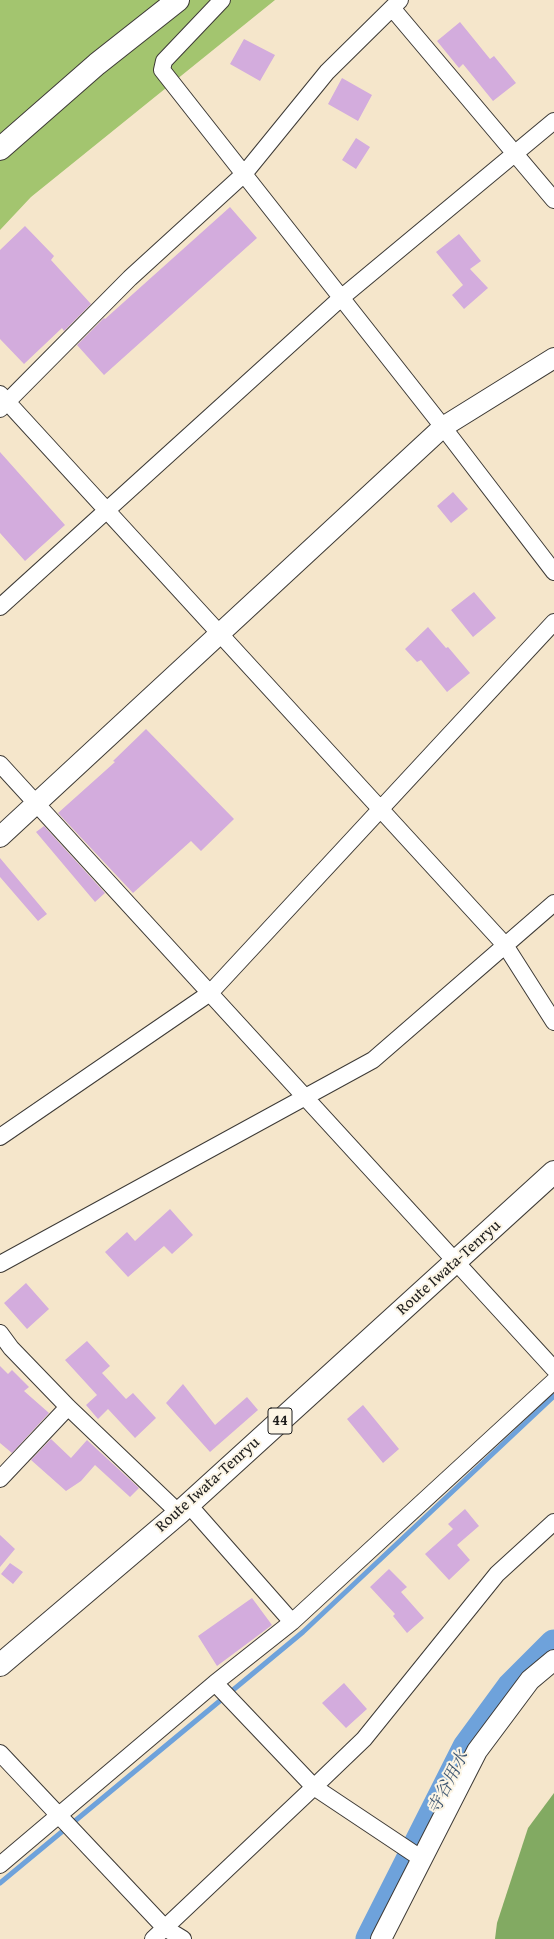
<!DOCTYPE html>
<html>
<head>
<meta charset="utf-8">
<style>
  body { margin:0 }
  canvas { display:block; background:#f5e6cb }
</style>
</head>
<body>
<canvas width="554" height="1939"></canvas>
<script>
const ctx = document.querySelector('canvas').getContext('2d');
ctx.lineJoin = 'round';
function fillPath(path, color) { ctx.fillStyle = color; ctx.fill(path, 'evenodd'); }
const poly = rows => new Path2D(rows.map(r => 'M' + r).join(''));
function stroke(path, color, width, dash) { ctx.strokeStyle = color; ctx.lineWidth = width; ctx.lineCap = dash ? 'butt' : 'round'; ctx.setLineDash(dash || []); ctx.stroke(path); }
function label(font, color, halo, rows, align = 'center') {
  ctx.font = font + ' "Gentium Book Plus","Noto Serif JP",serif'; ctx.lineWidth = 4; ctx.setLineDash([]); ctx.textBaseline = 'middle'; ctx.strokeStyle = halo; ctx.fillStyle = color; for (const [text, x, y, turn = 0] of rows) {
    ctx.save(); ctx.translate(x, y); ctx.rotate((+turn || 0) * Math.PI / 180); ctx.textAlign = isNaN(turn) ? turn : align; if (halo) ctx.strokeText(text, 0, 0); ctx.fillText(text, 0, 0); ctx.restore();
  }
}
fillPath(poly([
  [0,0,275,0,31,197,0,230]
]), '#a3c56f');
fillPath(poly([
  [554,1793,554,1939,495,1939,497,1923,528,1828]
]), '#82aa62');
stroke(poly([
  [0,1883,303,1632,554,1396]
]), '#6ea2db', 5);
stroke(poly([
  [370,1939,467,1747,511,1687,554,1644]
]), '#6ea2db', 29);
fillPath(poly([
  [460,22,490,59,494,56,516,83,493,101,463,64,459,68,437,41],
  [244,39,275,55,260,81,230,64],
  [342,78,372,95,358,121,328,104],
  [356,138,370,147,356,169,342,160],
  [230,207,257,238,104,375,77,345,104,318,105,319],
  [25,226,54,256,51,260,91,304,64,331,62,328,24,364,0,339,0,250],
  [459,234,481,261,470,269,488,288,464,309,452,295,463,285,436,252],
  [0,452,65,525,25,561,0,533],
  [453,492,468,509,451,523,437,506],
  [474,592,496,618,473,637,451,610],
  [428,627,446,648,448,647,470,673,447,692,421,660,417,662,405,649],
  [146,729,234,819,201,851,191,841,133,893,58,813,115,762,113,761],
  [44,826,105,893,95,902,36,832],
  [0,858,47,914,38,921,0,877],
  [170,1209,193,1235,172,1254,164,1246,128,1277,105,1252,127,1232,135,1241],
  [26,1283,49,1309,27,1329,4,1303],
  [87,1341,110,1366,102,1373,126,1399,133,1393,156,1418,135,1438,108,1409,98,1419,86,1405,97,1395,65,1360],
  [0,1366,8,1374,12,1370,29,1387,24,1391,49,1413,12,1453,0,1443],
  [183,1384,215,1425,247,1397,258,1410,210,1452,166,1403],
  [363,1405,399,1449,383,1463,347,1419],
  [51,1439,71,1458,87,1440,139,1488,130,1497,95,1465,81,1481,66,1491,31,1460],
  [465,1509,479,1526,457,1545,470,1560,449,1580,425,1554,453,1529,448,1524],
  [0,1535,15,1549,0,1567],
  [10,1563,23,1572,13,1584,1,1574],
  [389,1569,407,1587,401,1592,424,1618,407,1633,393,1616,395,1614,370,1587],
  [252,1598,272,1625,217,1666,198,1636],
  [344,1683,367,1709,346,1728,322,1703]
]), '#d3acdd');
const minor = poly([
  [222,0,164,61,162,70,443,427,554,572],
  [392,8,554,200],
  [0,394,505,945,554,1022],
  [0,409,130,278,244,174,327,72,400,0],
  [0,607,341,298,554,121],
  [0,764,554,1369],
  [0,1137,210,993,554,622],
  [0,1264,373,1060,554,903],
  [0,1333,11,1348,68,1407,179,1513],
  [0,1479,68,1407],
  [188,1504,292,1622],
  [215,1683,314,1787,422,1859],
  [0,1753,165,1928,183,1939],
  [0,1865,215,1683,292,1622,554,1381],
  [153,1939,314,1787,364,1739,497,1574,554,1522]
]);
const tertiary = poly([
  [0,837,443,427,554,358],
  [381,1939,477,1751,530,1680,554,1660]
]);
const secondary = poly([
  [0,149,97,64,178,0]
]);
const primary = poly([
  [0,1665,179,1513,554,1172]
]);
stroke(minor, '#3d3a36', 18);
stroke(tertiary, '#3d3a36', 22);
stroke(secondary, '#3d3a36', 24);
stroke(primary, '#3d3a36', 24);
stroke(minor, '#fff', 16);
stroke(tertiary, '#fff', 20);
stroke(secondary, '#fff', 22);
stroke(primary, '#fff', 22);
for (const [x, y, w] of [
  [280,1421,24]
]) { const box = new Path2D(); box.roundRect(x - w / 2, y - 13, w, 26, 3); ctx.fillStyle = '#fcf5e5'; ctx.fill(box); stroke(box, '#1c1c1c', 1); }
label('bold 15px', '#1c1c1c', null, [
  ["44",280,1421]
]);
label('16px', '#1c1c1c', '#fcf5e5', [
  ["Route Iwata-Tenryu",449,1268,-42],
  ["Route Iwata-Tenryu",208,1485,-42]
]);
label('italic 17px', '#415872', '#fcf5e5', [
  ["寺谷用水",449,1783,-63]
]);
</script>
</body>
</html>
